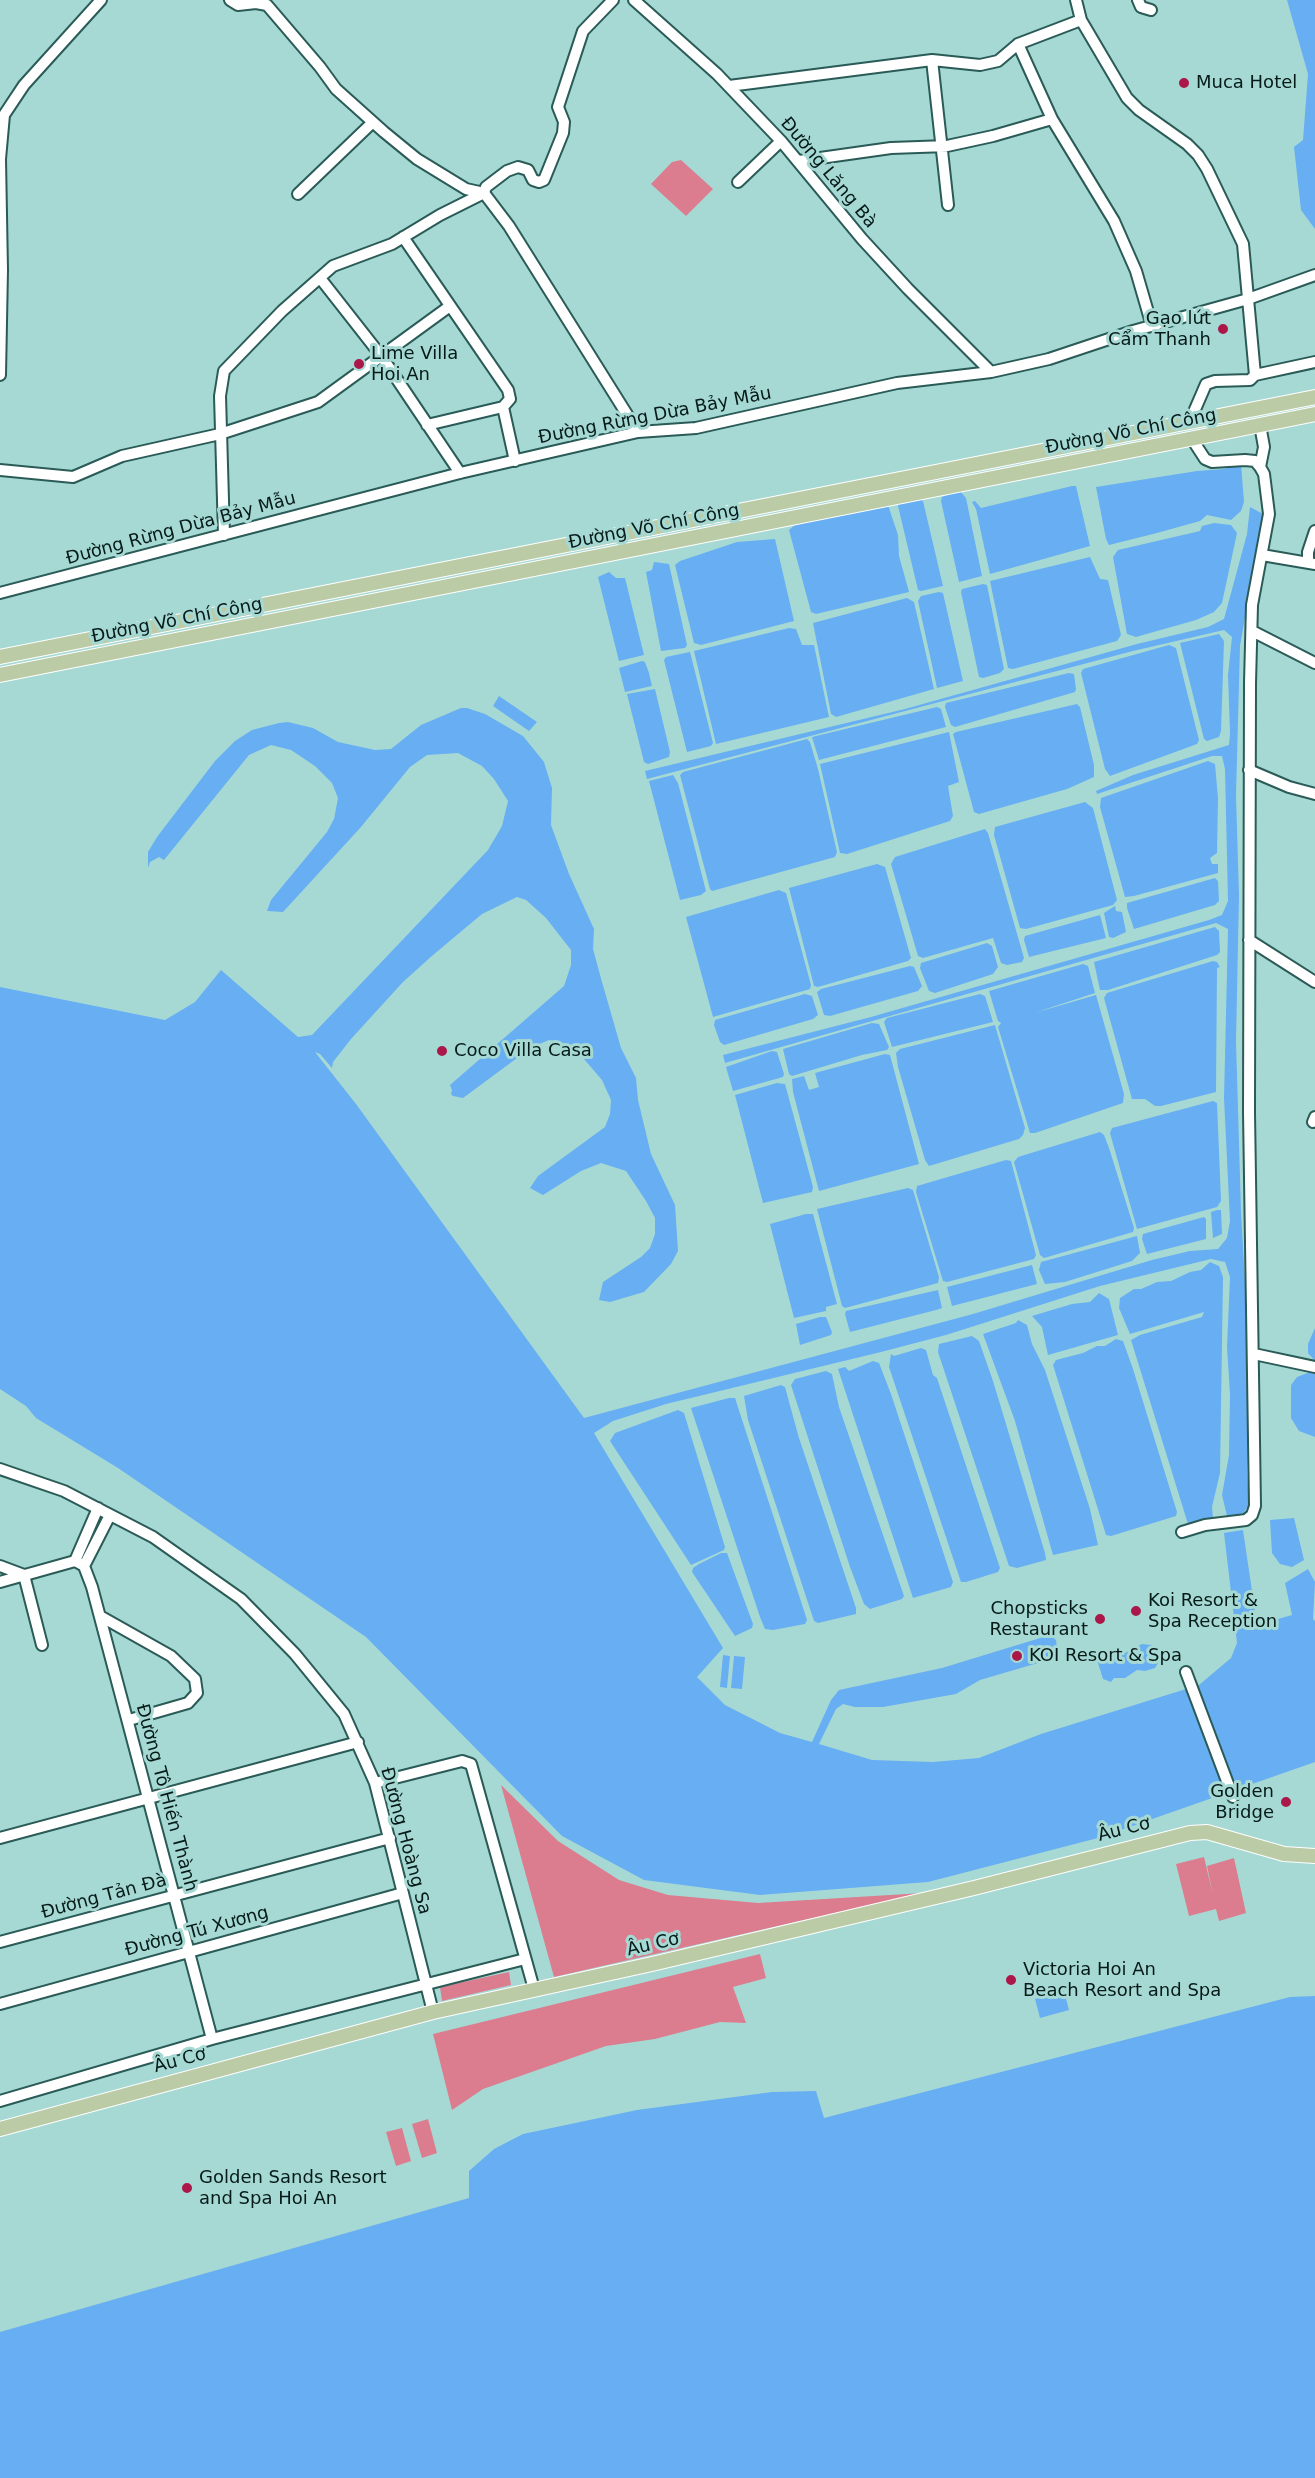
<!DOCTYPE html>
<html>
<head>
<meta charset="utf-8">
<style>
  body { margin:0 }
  canvas { display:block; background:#a6d9d4 }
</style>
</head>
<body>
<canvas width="1315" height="2478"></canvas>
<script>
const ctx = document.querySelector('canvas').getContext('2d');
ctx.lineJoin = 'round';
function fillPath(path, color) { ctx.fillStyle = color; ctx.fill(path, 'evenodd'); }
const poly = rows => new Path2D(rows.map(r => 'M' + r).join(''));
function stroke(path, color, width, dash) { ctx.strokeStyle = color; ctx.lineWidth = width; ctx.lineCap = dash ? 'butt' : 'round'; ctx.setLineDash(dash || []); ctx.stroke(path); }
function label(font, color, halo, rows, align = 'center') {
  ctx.font = font + ' "DejaVu Sans",sans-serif'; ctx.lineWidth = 6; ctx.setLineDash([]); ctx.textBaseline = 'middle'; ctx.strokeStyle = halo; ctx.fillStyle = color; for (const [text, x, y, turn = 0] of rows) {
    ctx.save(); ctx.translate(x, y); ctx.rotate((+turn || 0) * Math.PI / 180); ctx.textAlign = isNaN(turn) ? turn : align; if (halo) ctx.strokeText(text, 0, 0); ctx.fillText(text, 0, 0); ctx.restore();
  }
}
fillPath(poly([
  [681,160,713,189,686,216,651,184,672,162],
  [501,1785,558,1841,619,1880,668,1895,758,1903,923,1893,554,1977],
  [1204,1857,1213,1895,1207,1866,1234,1858,1246,1913,1219,1921,1216,1909,1189,1916,1176,1864],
  [760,1954,766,1978,733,1987,746,2023,720,2022,655,2039,606,2046,483,2089,452,2110,433,2034],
  [509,1972,511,1985,442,2001,440,1987],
  [428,2119,437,2153,422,2158,412,2124],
  [402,2128,411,2161,396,2166,386,2132]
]), '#db7d8e');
fillPath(poly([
  [1287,0,1315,0,1315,229,1301,210,1294,147,1303,140,1308,74],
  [1241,464,1244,502,1241,511,1231,520,1207,515,1200,521,1157,533,1109,545,1106,539,1096,487,1197,471,1224,469],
  [1072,486,1076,486,1090,546,990,574,976,509,972,502,975,501,981,508],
  [960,491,966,498,982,576,959,582,941,501,942,497],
  [917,497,923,501,943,586,921,591,918,590,898,506,898,503],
  [888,505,898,535,899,556,909,592,816,614,811,612,789,530,795,525],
  [1250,507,1263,514,1240,646,1236,795,1239,896,1236,1041,1241,1212,1247,1318,1248,1423,1247,1472,1249,1504,1242,1516,1227,1516,1222,1495,1229,1455,1230,1394,1227,1347,1230,1277,1225,1262,1211,1259,1100,1286,946,1335,881,1352,666,1404,613,1421,594,1433,723,1648,697,1677,725,1705,780,1733,812,1742,831,1700,839,1690,942,1668,1050,1635,1056,1640,1058,1656,1055,1658,980,1680,956,1694,883,1707,855,1707,843,1704,836,1709,819,1744,872,1760,933,1762,979,1758,1041,1734,1199,1685,1231,1658,1237,1643,1224,1533,1243,1530,1257,1625,1292,1615,1285,1583,1308,1569,1315,1582,1313,1619,1315,1621,1315,1762,1098,1838,928,1882,760,1895,644,1880,562,1836,366,1637,118,1468,36,1418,26,1406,0,1389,0,987,165,1020,195,1002,221,970,298,1037,312,1035,488,850,502,826,508,801,494,779,482,766,458,753,427,755,410,767,361,827,283,912,267,911,271,900,327,832,334,819,338,798,332,783,315,766,291,750,271,745,249,755,164,860,159,857,150,862,148,868,148,852,157,837,215,761,235,741,252,730,279,723,288,722,313,728,338,742,375,750,391,749,421,725,461,708,467,708,485,714,523,736,544,762,552,788,551,825,569,874,594,929,593,949,602,982,621,1048,636,1078,638,1100,651,1154,675,1205,678,1251,671,1264,644,1292,610,1302,599,1300,603,1282,641,1257,650,1248,655,1234,655,1218,646,1201,626,1171,601,1163,581,1171,543,1195,530,1188,538,1176,605,1127,610,1114,611,1100,602,1080,572,1045,549,1040,532,1047,463,1098,453,1096,451,1094,452,1090,450,1085,564,986,571,965,571,950,546,918,526,900,517,897,482,914,433,955,403,982,351,1039,333,1062,332,1068,320,1054,315,1052,356,1104,584,1418,973,1314,1152,1260,1190,1251,1218,1249,1227,1238,1230,1221,1224,1098,1228,929,1216,923,725,1063,723,1055,871,1017,1209,920,1222,915,1228,901,1225,769,1222,756,1212,756,1097,794,1096,791,1133,775,1229,745,1230,733,1228,675,1232,637,1224,630,1133,651,647,779,645,771,905,709,1137,644,1208,627,1224,619,1247,534],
  [1214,523,1231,525,1237,533,1222,603,1214,612,1196,620,1136,637,1127,634,1113,557,1118,550,1200,531,1202,526],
  [775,539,794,621,701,645,694,643,675,565,680,561,737,542],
  [1090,557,1100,579,1108,580,1121,635,1117,641,1013,669,1008,668,990,581],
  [654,562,669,564,687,645,685,648,661,651,646,572,652,570],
  [609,572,616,578,625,578,644,655,619,661,598,577],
  [983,584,987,585,1004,669,1000,673,983,678,979,677,961,592,962,589],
  [939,592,943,593,963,681,937,688,918,601,921,596],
  [907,598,914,602,934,689,836,717,831,714,813,623],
  [789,628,796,629,802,645,814,645,829,717,716,744,694,651],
  [1219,634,1224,641,1221,731,1219,737,1207,741,1204,739,1180,643],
  [1169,645,1176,648,1199,740,1197,744,1110,776,1105,769,1081,673,1083,669],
  [690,652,713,743,711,746,687,752,664,660,666,657],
  [642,661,645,662,649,673,652,686,625,692,619,668],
  [1069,673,1074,674,1076,689,1075,692,955,727,951,725,945,707,946,703],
  [655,689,670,752,669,757,648,764,644,762,627,694],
  [499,696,537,722,529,731,493,706],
  [1077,704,1080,707,1094,765,1094,777,1067,789,979,814,974,812,953,734,956,732],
  [937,707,941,709,946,727,819,760,812,737],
  [949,732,959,782,948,786,953,816,950,821,847,854,840,853,820,764],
  [807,739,810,742,818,769,837,852,835,857,712,891,710,889,680,775,683,772],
  [1208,761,1215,764,1218,798,1217,853,1210,858,1212,864,1218,864,1218,873,1134,896,1125,897,1100,807,1101,798],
  [673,775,678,783,706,891,701,895,680,900,649,781],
  [1085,802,1093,808,1117,900,1113,905,1026,929,1020,928,994,835,995,827],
  [985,829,988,833,1024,958,1022,962,1007,965,1001,963,993,938,923,958,918,956,891,864,895,857],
  [877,864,885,867,911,958,908,961,818,987,814,986,789,888],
  [1215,878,1218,881,1219,901,1215,905,1134,929,1127,908,1127,903],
  [779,890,786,893,811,985,810,989,713,1017,686,917],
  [1115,906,1116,911,1122,912,1126,932,1113,938,1109,937,1104,913],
  [1100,915,1106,938,1029,957,1024,940,1025,936],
  [1215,927,1219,931,1220,952,1217,955,1108,990,1100,990,1094,962],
  [987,943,992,946,998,967,993,974,935,993,929,991,920,968,921,963],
  [1213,961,1217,962,1220,967,1217,968,1216,1092,1161,1106,1155,1106,1145,1099,1132,1099,1104,998,1107,993],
  [1083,964,1088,966,1095,993,1034,1013,1096,995,1124,1094,1123,1103,1035,1133,1030,1133,998,1027,1001,1023,998,1021,989,991],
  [910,966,914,967,922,986,918,991,830,1016,824,1015,817,992,821,989],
  [805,994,812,996,818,1015,813,1019,724,1045,720,1042,714,1025,715,1020],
  [980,994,985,996,993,1022,892,1047,884,1022,887,1018],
  [872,1023,879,1024,889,1047,887,1050,862,1055,792,1076,789,1074,783,1049],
  [995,1025,1025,1128,1023,1135,1019,1139,929,1166,925,1160,898,1067,896,1053,900,1049],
  [772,1051,777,1052,784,1074,783,1077,733,1091,726,1067],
  [885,1054,890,1055,919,1164,819,1191,793,1092,792,1079,804,1076,809,1090,819,1087,815,1073],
  [777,1083,785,1084,813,1187,812,1192,763,1203,735,1095],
  [1213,1101,1217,1103,1221,1201,1217,1207,1137,1229,1110,1133,1112,1128],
  [1100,1132,1104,1135,1109,1148,1134,1228,1133,1232,1044,1258,1040,1255,1014,1162,1018,1157],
  [1006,1160,1011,1161,1036,1255,1034,1259,947,1282,943,1281,916,1192,917,1186],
  [908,1188,913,1190,939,1277,938,1283,845,1308,842,1306,817,1209],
  [1217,1210,1221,1210,1222,1234,1213,1238,1211,1212],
  [806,1214,813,1214,837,1304,826,1307,826,1311,794,1318,770,1224],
  [1204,1217,1206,1219,1206,1239,1147,1254,1142,1239,1143,1234],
  [1137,1236,1140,1253,1132,1261,1065,1282,1045,1284,1039,1270,1041,1262],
  [1210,1262,1219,1266,1223,1277,1220,1473,1212,1507,1213,1518,1188,1524,1131,1340,1140,1335,1202,1317,1204,1312,1130,1334,1119,1308,1120,1298,1134,1289,1141,1289,1157,1282,1171,1281,1190,1272,1201,1270],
  [1032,1265,1037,1284,952,1306,947,1287],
  [938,1290,942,1308,936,1310,850,1332,845,1314,846,1311],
  [1099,1293,1109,1299,1118,1335,1048,1355,1042,1327,1032,1316,1072,1304,1090,1302],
  [820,1317,826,1317,832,1332,831,1335,800,1345,796,1324],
  [1018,1320,1027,1325,1032,1344,1045,1370,1090,1509,1098,1545,1053,1555,1015,1421,983,1334,1016,1323],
  [1315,1328,1315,1361,1308,1353,1308,1344],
  [972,1336,979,1341,993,1381,1045,1553,1046,1560,1017,1568,1009,1566,938,1352,939,1344],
  [1116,1339,1123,1341,1133,1369,1177,1512,1176,1516,1111,1536,1106,1535,1053,1365,1056,1360,1083,1353,1097,1346,1105,1346],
  [921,1348,926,1350,933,1375,937,1378,1000,1568,998,1572,966,1582,961,1582,889,1367,891,1354,894,1356],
  [873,1361,879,1363,891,1394,953,1582,951,1587,913,1598,838,1369,845,1367,849,1371],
  [826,1371,832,1374,839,1407,904,1596,902,1599,870,1609,864,1604,850,1567,791,1385,795,1379],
  [1310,1372,1315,1373,1315,1437,1299,1431,1291,1418,1291,1385,1297,1377],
  [781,1385,785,1387,799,1438,856,1608,856,1614,818,1623,814,1621,748,1420,744,1396],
  [729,1398,735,1398,807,1620,805,1624,773,1630,765,1629,760,1617,691,1408],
  [678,1410,684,1413,725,1547,724,1550,691,1565,610,1441,615,1433],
  [1294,1518,1304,1560,1292,1567,1280,1564,1272,1553,1270,1520],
  [721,1553,727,1553,753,1624,752,1628,735,1636,692,1572,693,1568,699,1564],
  [1142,1644,1151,1645,1158,1651,1160,1660,1155,1668,1145,1671,1137,1670,1125,1678,1114,1678,1111,1682,1103,1679,1097,1660,1101,1655,1106,1656,1117,1651,1125,1653],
  [723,1655,730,1656,727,1688,720,1687],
  [734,1656,745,1657,742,1689,731,1688],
  [1064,1991,1069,2010,1040,2018,1035,1999],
  [1315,1996,1315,2478,0,2478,0,2332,469,2198,469,2171,494,2149,523,2134,637,2110,772,2092,816,2091,824,2118,1290,1997]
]), '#68aef2');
const minor = poly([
  [230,0,238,5,256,3,267,5,320,67,336,89,384,132,417,159,466,189,484,193,509,226,638,432],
  [634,0,717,74,781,141,862,239,908,289,991,372],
  [1076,0,1081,20,1127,98,1139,110,1187,144,1198,155,1207,169,1243,244,1255,375,1250,380,1215,381,1206,384,1190,421],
  [1138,0,1141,7,1151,10],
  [1018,44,1052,119,1114,221,1136,271,1152,326],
  [932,60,948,205],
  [729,86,932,60,980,65,998,61,1018,44,1081,20],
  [799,161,891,148,947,146,993,136,1052,119],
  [738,182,781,141],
  [298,194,373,122],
  [403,237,508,390,510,399,503,407,427,425],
  [320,278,382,357,460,473],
  [0,375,2,270,0,159,4,115,24,85,101,0],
  [1255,375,1315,362],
  [503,407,515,461],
  [1260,467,1264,447,1260,425],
  [0,470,73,477,122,456,220,434,318,402,450,306],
  [224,535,220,396,224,371,282,311,333,266,392,244,440,215,484,193,486,187,507,171,518,167,528,170,533,180,539,182,544,180,563,133,564,122,558,107,583,31,613,0],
  [1262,555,1315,564],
  [1308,562,1308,552,1315,531],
  [0,593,460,473,638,432,696,428,897,383,991,372,1049,359,1133,331,1248,299,1315,275],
  [1252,631,1315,663],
  [1249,770,1289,787,1315,794],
  [1249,940,1315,982],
  [1313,1122,1315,1117],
  [1254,1354,1315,1367],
  [0,1469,64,1491,153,1537,241,1599,295,1654,344,1714,375,1783,433,2012],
  [1182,1532,1205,1525,1246,1520,1252,1515,1255,1506,1249,1112,1250,683,1252,605,1269,514,1264,474,1260,467,1255,461,1245,460,1212,462,1205,459,1192,439],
  [75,1561,84,1566,92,1587,212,2039],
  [75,1561,98,1508],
  [0,1566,24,1575,42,1645],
  [84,1566,110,1515],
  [0,1582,75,1561],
  [100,1616,171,1656,195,1679,197,1693,188,1703,129,1720],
  [1186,1672,1233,1797],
  [375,1783,462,1761,471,1764,534,1989],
  [0,1838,358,1742],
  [0,1942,390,1838],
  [0,2004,403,1893],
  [0,2101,212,2039,525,1959]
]);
const major = poly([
  [0,657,1315,397],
  [0,675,1315,414],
  [0,2129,433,2012,652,1964,974,1888,1190,1833,1207,1832,1284,1854,1315,1856]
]);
stroke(minor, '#2a5b57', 14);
stroke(major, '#fff', 16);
stroke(minor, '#fff', 10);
stroke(major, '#bbcba6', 14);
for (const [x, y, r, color] of [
  [1184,83,6,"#ab1749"],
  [1223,329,6,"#ab1749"],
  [359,364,6,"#ab1749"],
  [442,1051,6,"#ab1749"],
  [1136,1611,6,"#ab1749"],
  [1100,1619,6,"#ab1749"],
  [1017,1656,6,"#ab1749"],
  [1286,1802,6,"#ab1749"],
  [1011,1980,6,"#ab1749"],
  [187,2188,6,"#ab1749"]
]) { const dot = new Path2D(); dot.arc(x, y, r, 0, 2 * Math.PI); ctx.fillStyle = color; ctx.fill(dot); stroke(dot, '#a6d9d4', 2); }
label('18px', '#061a18', '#a6d9d4', [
  ["Muca Hotel",1196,83],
  ["Gạo lứt",1211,319,"right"],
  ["Cẩm Thanh",1211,340,"right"],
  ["Lime Villa",371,354],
  ["Hoi An",371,375],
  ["Coco Villa Casa",454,1051],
  ["Koi Resort &",1148,1601],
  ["Spa Reception",1148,1622],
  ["Chopsticks",1088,1609,"right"],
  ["Restaurant",1088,1630,"right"],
  ["KOI Resort & Spa",1029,1656],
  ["Golden",1274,1792,"right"],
  ["Bridge",1274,1813,"right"],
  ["Victoria Hoi An",1023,1970],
  ["Beach Resort and Spa",1023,1991],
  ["Golden Sands Resort",199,2178],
  ["and Spa Hoi An",199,2199]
], 'left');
label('18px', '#061a18', '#a6d9d4', [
  ["Đường Lăng Bà",828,173,50],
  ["Đường Rừng Dừa Bảy Mẫu",655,416,-11],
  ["Đường Võ Chí Công",1131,432,-11],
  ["Đường Võ Chí Công",654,527,-11],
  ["Đường Rừng Dừa Bảy Mẫu",181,529,-15],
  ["Đường Võ Chí Công",177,621,-11],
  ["Đường Tô Hiến Thành",166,1798,75],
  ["Âu Cơ",1124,1830,-14],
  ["Đường Hoàng Sa",405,1841,75],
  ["Đường Tản Đà",104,1897,-15],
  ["Đường Tú Xương",197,1932,-15],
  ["Âu Cơ",653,1945,-13],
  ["Âu Cơ",180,2061,-15]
]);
</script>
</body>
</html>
